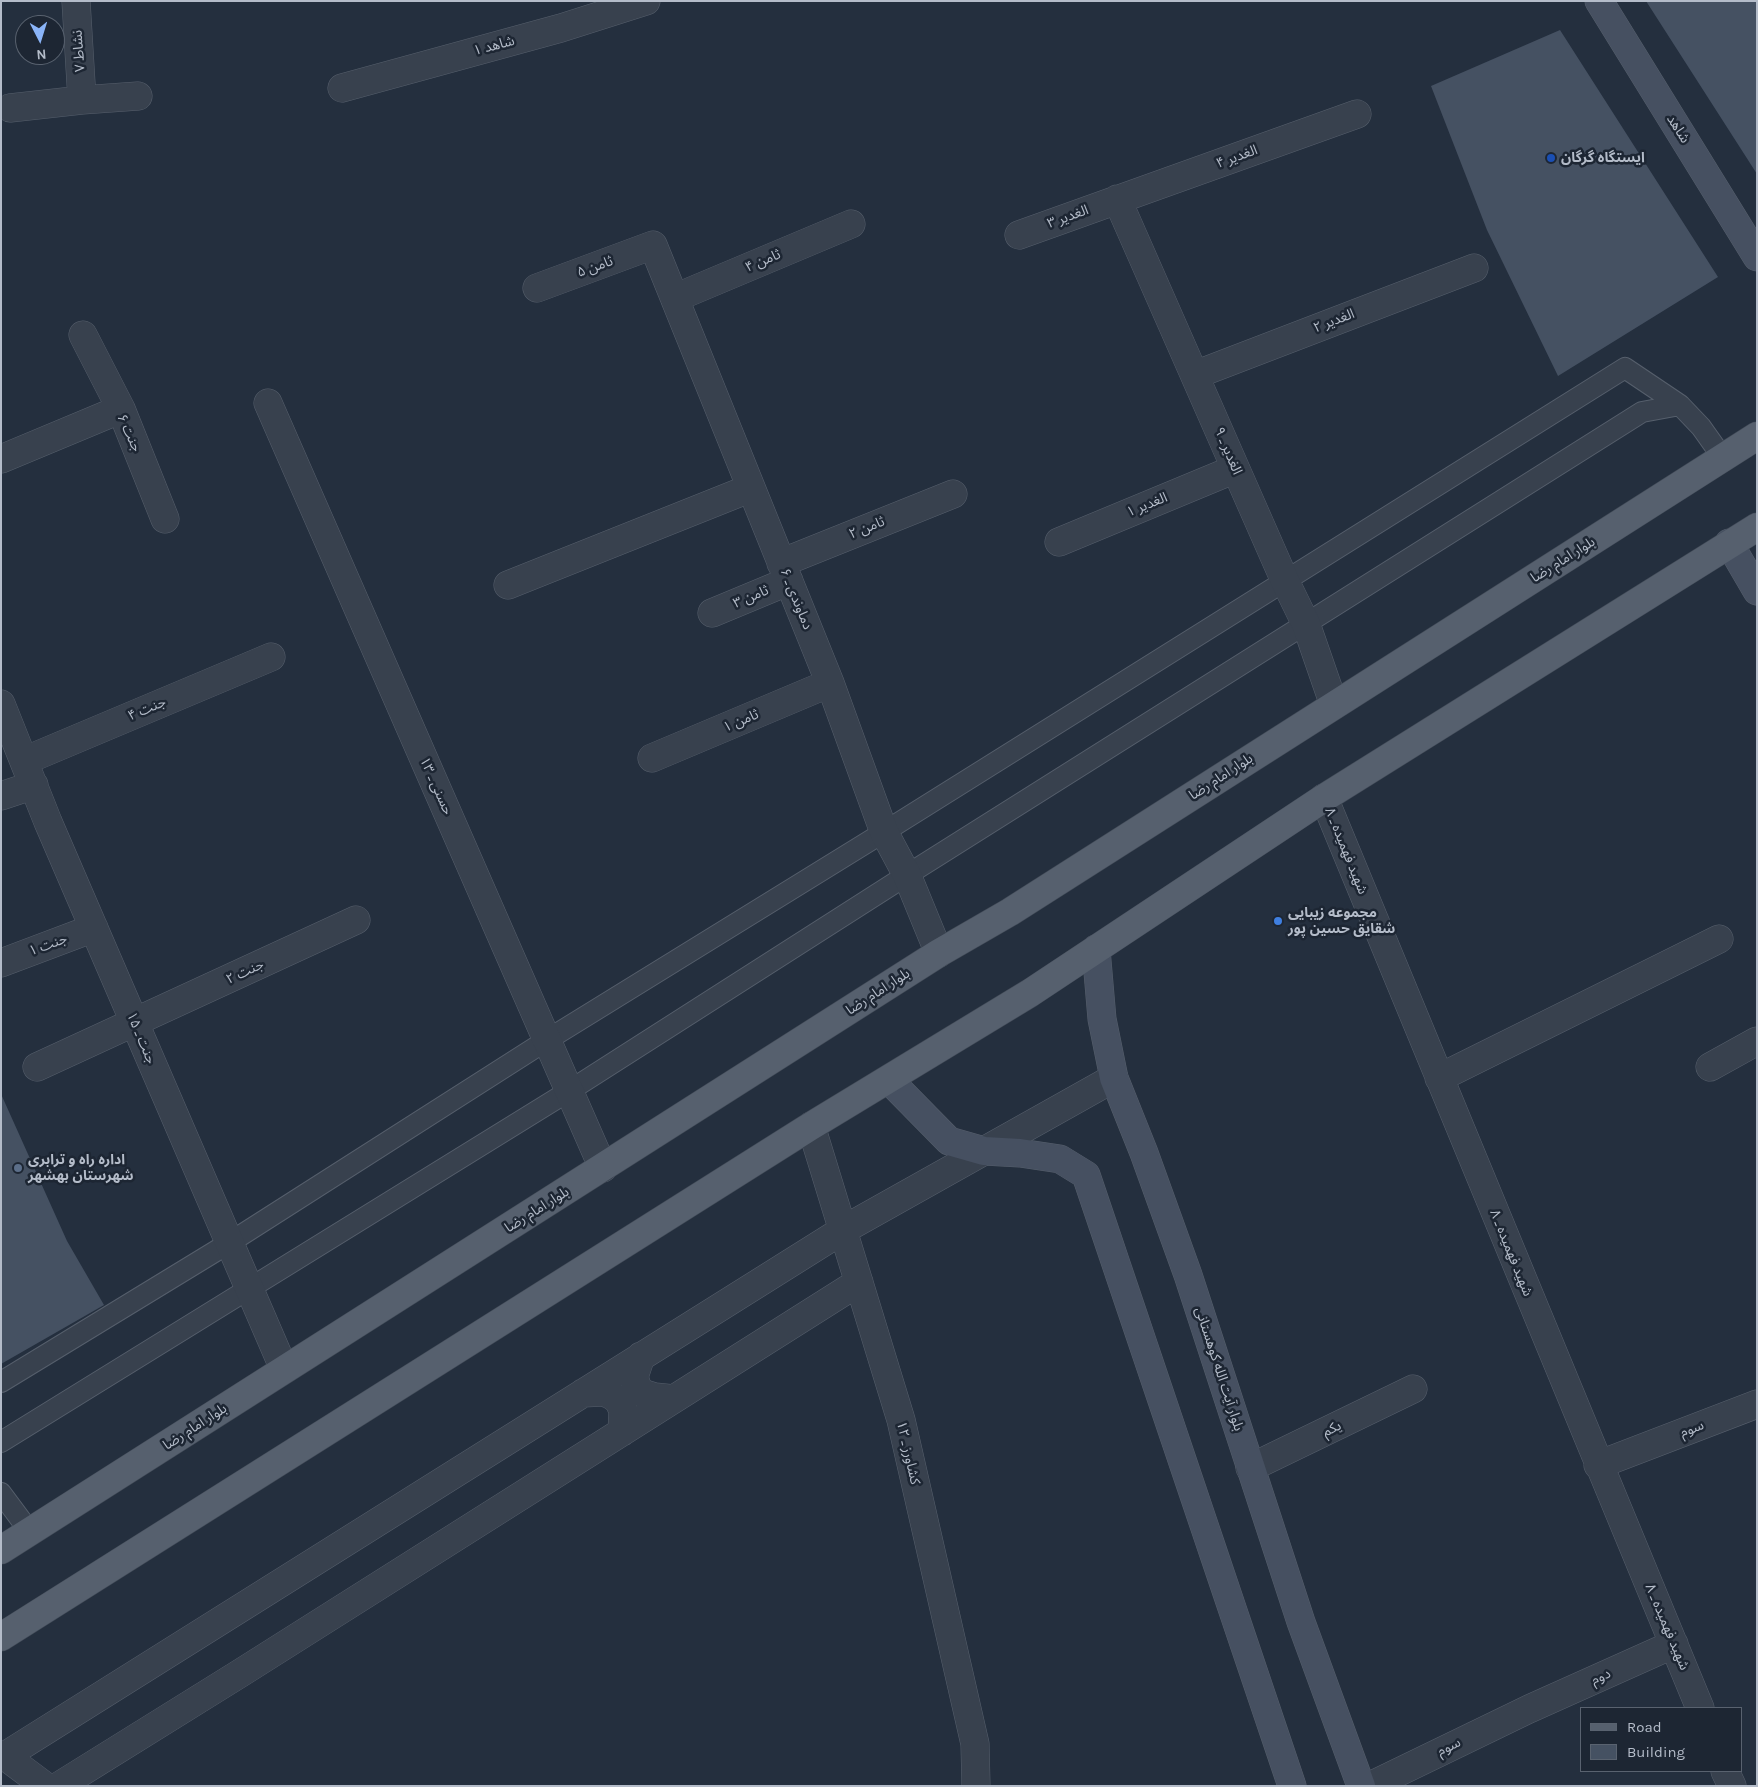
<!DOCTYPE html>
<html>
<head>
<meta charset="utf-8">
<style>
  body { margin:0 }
  #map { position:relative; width:1758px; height:1787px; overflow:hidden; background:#242f3e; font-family:Karla,sans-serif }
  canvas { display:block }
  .frame { position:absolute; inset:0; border:2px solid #b4bcc9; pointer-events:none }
  .legend { position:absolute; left:1580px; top:1707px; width:162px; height:65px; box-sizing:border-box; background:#1d2633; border:1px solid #59626f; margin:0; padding:6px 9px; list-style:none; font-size:15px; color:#b4bcc9 }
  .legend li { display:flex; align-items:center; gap:10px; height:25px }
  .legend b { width:25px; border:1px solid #59626f }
  .north { position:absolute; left:15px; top:15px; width:50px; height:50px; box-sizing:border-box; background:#1d2633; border:1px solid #59626f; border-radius:50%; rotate:175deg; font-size:14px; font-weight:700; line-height:20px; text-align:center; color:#b4bcc9 }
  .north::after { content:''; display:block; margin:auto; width:18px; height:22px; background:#8ab4f8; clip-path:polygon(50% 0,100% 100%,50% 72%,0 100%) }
</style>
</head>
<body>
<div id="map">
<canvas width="1758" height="1787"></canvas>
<div class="frame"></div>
<ul class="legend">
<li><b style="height:6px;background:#56606e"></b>Road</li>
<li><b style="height:14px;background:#455162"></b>Building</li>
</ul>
<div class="north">N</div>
</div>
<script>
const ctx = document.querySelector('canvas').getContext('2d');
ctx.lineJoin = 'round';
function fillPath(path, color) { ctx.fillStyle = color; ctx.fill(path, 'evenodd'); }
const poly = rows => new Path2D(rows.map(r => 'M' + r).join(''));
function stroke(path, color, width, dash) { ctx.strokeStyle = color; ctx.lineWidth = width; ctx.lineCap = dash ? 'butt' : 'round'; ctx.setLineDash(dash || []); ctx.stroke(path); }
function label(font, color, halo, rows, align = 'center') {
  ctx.font = font + ' Karla,"Noto Sans Arabic",sans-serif'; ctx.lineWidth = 5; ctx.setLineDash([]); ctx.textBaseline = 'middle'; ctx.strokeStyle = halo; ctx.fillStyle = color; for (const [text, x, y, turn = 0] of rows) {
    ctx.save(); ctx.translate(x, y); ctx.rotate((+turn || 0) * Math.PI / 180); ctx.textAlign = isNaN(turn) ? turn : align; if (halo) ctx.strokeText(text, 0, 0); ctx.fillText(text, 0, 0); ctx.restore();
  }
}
fillPath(poly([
  [1646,1,1757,1,1757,174],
  [1560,30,1718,277,1558,376,1487,230,1431,86],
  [1,1094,67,1241,104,1305,1,1364]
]), '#455162');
const lane = poly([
  [1,1382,229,1243,547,1040,884,832,1625,368,1680,405],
  [1,1442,569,1091,907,875,1642,412,1680,405,1701,427,1723,458],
  [1,1493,30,1532]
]);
const street = poly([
  [76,1,82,100],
  [342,88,561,28,646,1],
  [10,108,82,100,138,96],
  [1117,199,1285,581,1306,624,1334,705],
  [1019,235,1357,114],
  [537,288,653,245,830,683,884,832,907,875,939,953],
  [675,298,851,224],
  [83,335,121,409],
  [1195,375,1474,268],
  [268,403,603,1168],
  [1,459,121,409,165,519],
  [1059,542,1235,469],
  [781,563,953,494],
  [508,585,751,488],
  [712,613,789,581],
  [1,704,48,822,284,1369],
  [652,758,830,683],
  [24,761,271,657],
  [1,796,34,785],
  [1324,798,1700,1708],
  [1,963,94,928],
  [37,1067,356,920],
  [1710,1067,1757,1041],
  [1439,1078,1719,939],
  [811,1126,901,1420,975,1744,976,1786],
  [641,1356,634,1377,639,1392,655,1397,674,1399],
  [583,1393,603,1392,611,1395,619,1401,623,1411,622,1432],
  [1598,1465,1757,1404],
  [1250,1468,1413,1389],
  [1,1756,5,1756,843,1230,1114,1078],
  [5,1756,45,1786],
  [1725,1771,1732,1786],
  [59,1786,239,1674,859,1282],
  [1370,1786,1529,1709,1674,1644]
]);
const secondary = poly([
  [1599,1,1757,257],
  [1729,543,1757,591],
  [1096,949,1102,1019,1114,1078,1144,1153,1188,1275,1301,1622,1361,1786],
  [889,1080,949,1141,984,1151,1020,1153,1060,1159,1086,1175,1292,1786]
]);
const primary = poly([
  [1,1550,939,953,1010,912,1757,436],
  [1,1637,811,1126,1030,993,1324,798,1757,527]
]);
stroke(lane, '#565f6c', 22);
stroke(street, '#565f6c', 29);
stroke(secondary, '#565f6c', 29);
stroke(primary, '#414a57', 29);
stroke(lane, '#38414e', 20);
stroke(street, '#38414e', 28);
stroke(secondary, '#465061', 28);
stroke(primary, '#56606e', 28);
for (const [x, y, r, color] of [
  [1551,158,5,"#1a4fb4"],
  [1278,921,5,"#3f7fe0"],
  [18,1168,5,"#5c6f8a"]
]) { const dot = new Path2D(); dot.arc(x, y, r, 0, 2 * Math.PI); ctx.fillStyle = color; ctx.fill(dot); stroke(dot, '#1d2633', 2); }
label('14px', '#b4bcc9', '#1d2633', [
  ["شاهد ۱",494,46,-15],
  ["نشاط ۷",79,51,-94],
  ["شاهد",1678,129,58],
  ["الغدیر ۴",1237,157,-20],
  ["الغدیر ۳",1068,217,-20],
  ["ثامن ۴",763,261,-23],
  ["ثامن ۵",595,267,-20],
  ["الغدیر ۲",1334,321,-21],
  ["جنت ۶",129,433,65],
  ["الغدیر ـ ۹",1228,451,67],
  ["الغدیر ۱",1147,505,-22],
  ["ثامن ۲",867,528,-22],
  ["بلوار امام رضا",1563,560,-32],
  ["ثامن ۳",751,597,-23],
  ["دماوندی ـ ۶",796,599,68],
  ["جنت ۴",147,709,-23],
  ["ثامن ۱",741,721,-23],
  ["بلوار امام رضا",1221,777,-33],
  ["حسنی ـ ۱۳",436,786,66],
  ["شهید فهمیده ـ ۸",1346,851,68],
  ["جنت ۱",48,945,-20],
  ["جنت ۲",245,972,-25],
  ["بلوار امام رضا",878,992,-33],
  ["جنت ـ ۱۵",141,1038,67],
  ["بلوار امام رضا",537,1210,-32],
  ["شهید فهمیده ـ ۸",1511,1253,68],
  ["بلوار آیت الله کوهستانی",1219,1369,72],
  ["بلوار امام رضا",195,1427,-33],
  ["یکم",1332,1429,-26],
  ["سوم",1692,1429,-21],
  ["کشاورز ـ ۱۲",908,1453,77],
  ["شهید فهمیده ـ ۸",1667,1627,67],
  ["دوم",1601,1677,-24],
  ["سوم",1449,1747,-26]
]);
label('bold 14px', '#b4bcc9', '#1d2633', [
  ["ایستگاه گرگان",1561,158],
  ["مجموعه زیبایی",1288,913],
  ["شقایق حسین پور",1288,929],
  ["اداره راه و ترابری",28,1160],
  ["شهرستان بهشهر",28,1176]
], 'left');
</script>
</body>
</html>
